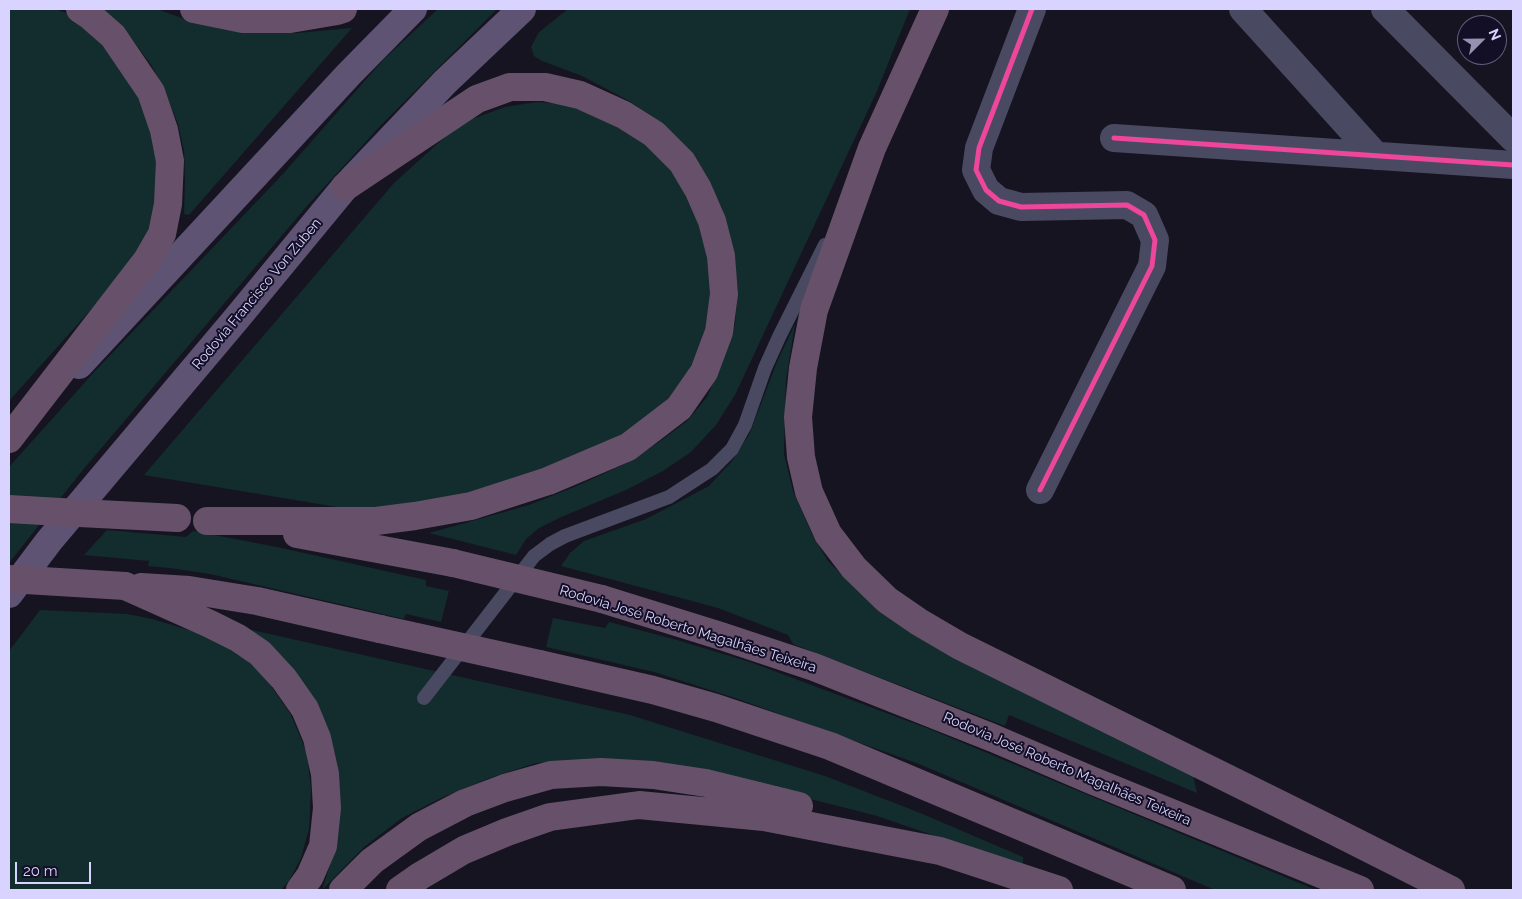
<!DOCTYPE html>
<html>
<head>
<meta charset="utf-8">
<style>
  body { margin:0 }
  #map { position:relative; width:1522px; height:899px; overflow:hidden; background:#161421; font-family:Raleway,sans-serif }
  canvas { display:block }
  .frame { position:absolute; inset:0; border:10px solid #d9d4ff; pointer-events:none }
  .north { position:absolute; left:1457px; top:15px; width:50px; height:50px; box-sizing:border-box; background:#130f26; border:1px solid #625e7d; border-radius:50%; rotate:67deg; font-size:14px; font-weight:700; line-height:20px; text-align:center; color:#d9d4ff }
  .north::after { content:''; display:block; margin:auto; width:18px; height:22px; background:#9591b1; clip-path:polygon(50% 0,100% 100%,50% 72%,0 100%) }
  .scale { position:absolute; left:15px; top:862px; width:76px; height:22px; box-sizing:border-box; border:2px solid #d9d4ff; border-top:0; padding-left:6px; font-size:15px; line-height:18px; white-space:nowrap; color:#d9d4ff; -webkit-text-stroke:4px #130f26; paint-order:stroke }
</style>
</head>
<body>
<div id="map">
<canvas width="1522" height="899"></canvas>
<div class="frame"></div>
<div class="north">N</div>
<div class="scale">20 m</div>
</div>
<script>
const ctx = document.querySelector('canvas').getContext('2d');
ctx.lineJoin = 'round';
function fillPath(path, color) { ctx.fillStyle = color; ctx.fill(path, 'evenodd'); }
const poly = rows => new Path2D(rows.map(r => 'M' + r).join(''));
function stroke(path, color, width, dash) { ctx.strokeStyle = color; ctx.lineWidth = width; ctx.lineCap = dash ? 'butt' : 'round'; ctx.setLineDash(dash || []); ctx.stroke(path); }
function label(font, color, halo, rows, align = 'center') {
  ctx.font = font + ' Raleway,sans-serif'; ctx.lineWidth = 4; ctx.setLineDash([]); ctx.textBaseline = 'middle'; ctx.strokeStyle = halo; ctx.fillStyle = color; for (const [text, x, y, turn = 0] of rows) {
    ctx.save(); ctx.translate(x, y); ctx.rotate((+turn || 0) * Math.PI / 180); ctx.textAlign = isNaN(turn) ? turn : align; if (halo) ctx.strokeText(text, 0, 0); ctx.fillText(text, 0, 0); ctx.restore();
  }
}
fillPath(poly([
  [9,9,55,9,66,13,96,32,143,94,155,136,159,177,155,225,143,250,94,306,9,401],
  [102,9,157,9,190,21,263,32,297,33,352,28,189,215,184,214,185,180,184,151,178,124,165,92,152,66,129,35],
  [438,9,497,9,383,123,307,206,82,471,9,563,9,467,96,370,282,175,384,59],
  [568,9,910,9,877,91,735,395,716,425,691,452,663,471,626,490,559,518,539,528,526,539,516,555,429,533,529,505,579,485,627,463,659,442,687,421,707,397,722,362,735,324,738,289,733,250,722,208,706,179,682,144,653,117,629,101,582,76,542,61,534,56,531,47,539,32],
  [536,102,566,104,607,119,636,134,664,160,686,187,712,265,711,297,708,326,695,362,678,388,657,412,631,430,601,447,557,467,459,497,377,508,337,507,144,475,394,183,447,135,472,119,505,107],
  [795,324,786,380,784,454,793,491,812,534,828,561,855,588,1193,775,1197,793,1009,715,1005,726,793,644,788,635,718,608,561,566,570,553,584,541,646,519,709,486,732,461,749,435,777,362],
  [107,530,186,537,193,531,277,547,426,580,426,586,449,591,441,622,406,614,404,619,210,574,170,568,148,566,149,561,84,555],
  [40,610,127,614,152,619,209,636,242,655,267,680,291,715,307,753,311,790,309,829,301,858,289,881,281,890,9,890,9,651],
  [553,618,605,628,609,622,677,640,750,662,932,730,1316,890,1215,890,919,764,735,698,654,672,546,647],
  [243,628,630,715,825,776,918,812,1023,857,1023,866,877,816,685,767,584,760,536,763,487,779,443,797,402,818,364,847,322,890,334,853,338,788]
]), '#132c2d');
stroke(poly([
  [424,698,534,556,550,544,565,536,669,497,712,469,732,449,745,425,765,368,779,337,825,245]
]), '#4a4962', 14);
stroke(poly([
  [1032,9,979,148,976,170,986,190,999,201,1021,207,1127,205,1144,215,1155,240,1152,266,1040,490],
  [1243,9,1376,156],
  [1385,9,1513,138],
  [1114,138,1513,165]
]), '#4a4962', 28);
stroke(poly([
  [79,365,349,74,413,9],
  [9,594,49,541,237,318,345,187,445,82,522,9]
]), '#5e5373', 28);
stroke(poly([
  [194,9,243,19,290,19,337,11,343,9],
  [935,9,872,148,814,310,803,368,798,417,801,457,809,492,828,534,854,568,887,600,919,622,960,646,1334,831,1451,890],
  [9,439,147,260,162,234,168,204,170,161,164,130,151,92,113,36,89,15,80,9],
  [9,509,60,512],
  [207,521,376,521,415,516,471,506,548,481,628,447,679,408,704,372,719,332,724,294,721,256,712,221,698,189,682,162,654,134,624,115,580,95,545,87,510,87,477,99,345,187],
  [297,534,453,563],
  [125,586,210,624,238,638,260,653,284,679,305,709,317,738,325,774,327,808,323,846,310,876,300,890],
  [141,587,189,590,257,601,380,629],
  [602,599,721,636,814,667,993,738,1091,780,1360,890],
  [539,664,653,690,716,708,830,746,1172,890],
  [343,890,372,861,419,827,465,803,505,788,551,775,601,772,653,775,706,783,799,806],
  [400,890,420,876,464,850,507,832,550,817,639,805,764,817,940,851,1059,890]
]), '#67516a', 28);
stroke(poly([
  [60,512,177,518],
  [453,563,602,599],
  [9,579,125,586],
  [380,629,539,664]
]), '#67516a', 28);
stroke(poly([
  [1032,9,979,148,976,170,986,190,999,201,1021,207,1127,205,1144,215,1155,240,1152,266,1040,490],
  [1114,138,1513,165]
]), '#ed469a', 5);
label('14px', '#d9d4ff', '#130f26', [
  ["Rodovia Francisco Von Zuben",257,294,-50],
  ["Rodovia José Roberto Magalhães Teixeira",688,629,17],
  ["Rodovia José Roberto Magalhães Teixeira",1067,769,23]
]);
</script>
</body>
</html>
